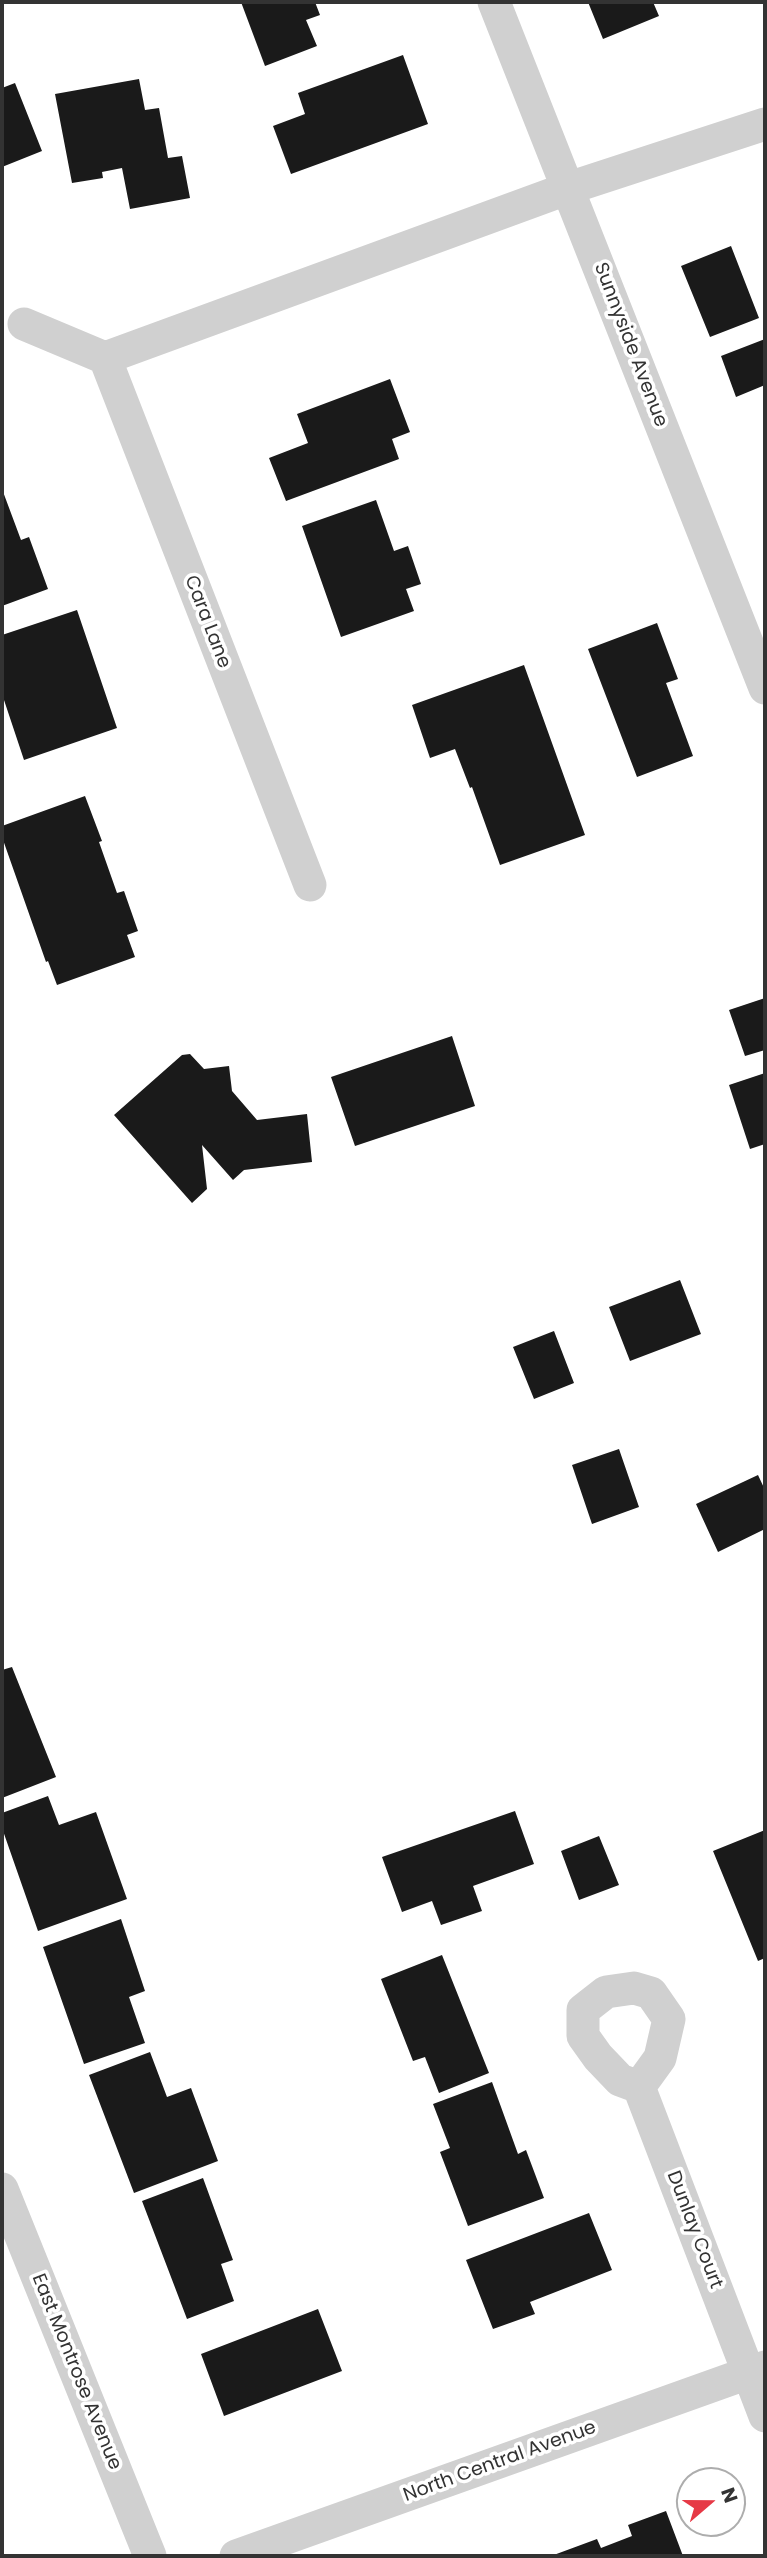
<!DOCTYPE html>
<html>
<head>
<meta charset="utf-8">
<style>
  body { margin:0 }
  #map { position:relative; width:767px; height:2558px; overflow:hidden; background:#fff; font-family:Poppins,sans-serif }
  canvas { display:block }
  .frame { position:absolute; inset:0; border:4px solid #333; pointer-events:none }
  .north { position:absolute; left:676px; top:2467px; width:70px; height:70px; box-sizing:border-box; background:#fff; border:2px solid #adadad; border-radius:50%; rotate:70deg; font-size:19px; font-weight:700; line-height:28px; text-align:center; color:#333 }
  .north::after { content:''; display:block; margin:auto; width:24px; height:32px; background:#e63946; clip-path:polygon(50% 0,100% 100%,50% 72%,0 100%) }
</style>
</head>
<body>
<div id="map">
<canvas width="767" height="2558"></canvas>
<div class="frame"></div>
<div class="north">N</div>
</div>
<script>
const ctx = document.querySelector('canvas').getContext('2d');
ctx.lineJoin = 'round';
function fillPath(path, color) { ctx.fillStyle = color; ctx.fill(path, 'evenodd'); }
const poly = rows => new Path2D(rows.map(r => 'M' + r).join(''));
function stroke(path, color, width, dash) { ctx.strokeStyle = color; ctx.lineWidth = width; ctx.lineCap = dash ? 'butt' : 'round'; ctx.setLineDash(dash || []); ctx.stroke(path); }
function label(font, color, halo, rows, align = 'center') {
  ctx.font = font + ' Poppins,sans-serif'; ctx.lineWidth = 7; ctx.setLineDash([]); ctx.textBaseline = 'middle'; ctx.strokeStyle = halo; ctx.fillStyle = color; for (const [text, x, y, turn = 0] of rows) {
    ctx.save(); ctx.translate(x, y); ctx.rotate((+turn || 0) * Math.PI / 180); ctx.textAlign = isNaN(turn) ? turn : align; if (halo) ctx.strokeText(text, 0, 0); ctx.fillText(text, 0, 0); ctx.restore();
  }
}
fillPath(poly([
  [241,2,315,2,320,15,306,20,317,46,265,66],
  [588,2,653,2,659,16,603,39],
  [403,55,428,124,291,174,273,126,305,114,298,93],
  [139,79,145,110,159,108,168,158,182,156,190,198,130,209,122,168,102,172,103,178,72,183,55,94],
  [15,83,42,151,2,167,2,88],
  [731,246,759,318,710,337,681,266],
  [765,339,765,385,736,397,721,356],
  [390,379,410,432,392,439,399,459,286,501,269,458,308,443,297,414],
  [2,489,21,540,29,537,48,589,2,606],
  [376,500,394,551,408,546,421,584,406,589,414,611,341,637,302,526],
  [77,610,117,728,24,760,2,694,2,635],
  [657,623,678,679,666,683,693,756,637,777,588,649],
  [524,665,585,835,500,865,472,787,470,788,455,749,430,758,412,705],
  [85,796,102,841,99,842,117,893,124,891,138,931,127,935,135,957,57,985,48,961,46,962,2,837,2,826],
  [765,998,765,1050,745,1056,729,1010],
  [452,1036,475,1106,355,1146,331,1077],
  [190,1054,204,1069,229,1066,232,1091,257,1120,307,1114,312,1162,244,1170,233,1180,202,1145,207,1189,192,1203,114,1115,182,1055],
  [765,1073,765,1144,750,1149,729,1085],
  [680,1280,701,1334,630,1361,609,1307],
  [554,1331,574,1383,534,1399,513,1347],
  [619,1449,639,1507,592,1524,572,1465],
  [758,1475,765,1490,765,1529,718,1552,696,1504],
  [12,1667,56,1777,2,1798,2,1670],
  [48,1796,59,1825,96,1812,127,1899,38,1931,2,1828,2,1813],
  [515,1811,534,1864,473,1886,482,1911,441,1925,432,1901,402,1912,382,1857],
  [765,1830,765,1958,758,1961,713,1851],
  [599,1836,619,1885,579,1900,561,1851],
  [121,1919,145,1991,129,1997,145,2043,84,2064,43,1947],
  [442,1955,489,2073,439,2093,425,2057,413,2061,381,1979],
  [150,2052,167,2097,191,2088,218,2161,134,2193,89,2075],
  [492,2082,518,2154,526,2150,544,2198,468,2226,440,2152,450,2148,433,2104],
  [203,2178,233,2260,221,2264,234,2301,187,2319,142,2201],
  [589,2213,612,2270,530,2302,535,2314,493,2329,466,2260],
  [318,2309,342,2371,224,2416,201,2354],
  [666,2511,683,2556,551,2556,597,2539,601,2548,632,2536,628,2525]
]), '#1a1a1a');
stroke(poly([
  [494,2,765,688],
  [24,324,105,358,569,188,765,124],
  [105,358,310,885],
  [639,2087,620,2080,598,2057,583,2036,583,2010,606,1992,634,1988,651,1993,669,2019,660,2058,639,2087,765,2416],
  [2,2189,150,2556],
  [236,2556,765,2367]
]), '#d0d0d0', 33);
label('19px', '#333', '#fff', [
  ["Sunnyside Avenue",630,345,69],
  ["Cara Lane",207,622,69],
  ["Dunlay Court",694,2230,69],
  ["East Montrose Avenue",76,2372,68],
  ["North Central Avenue",500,2462,-20]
]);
</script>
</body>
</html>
